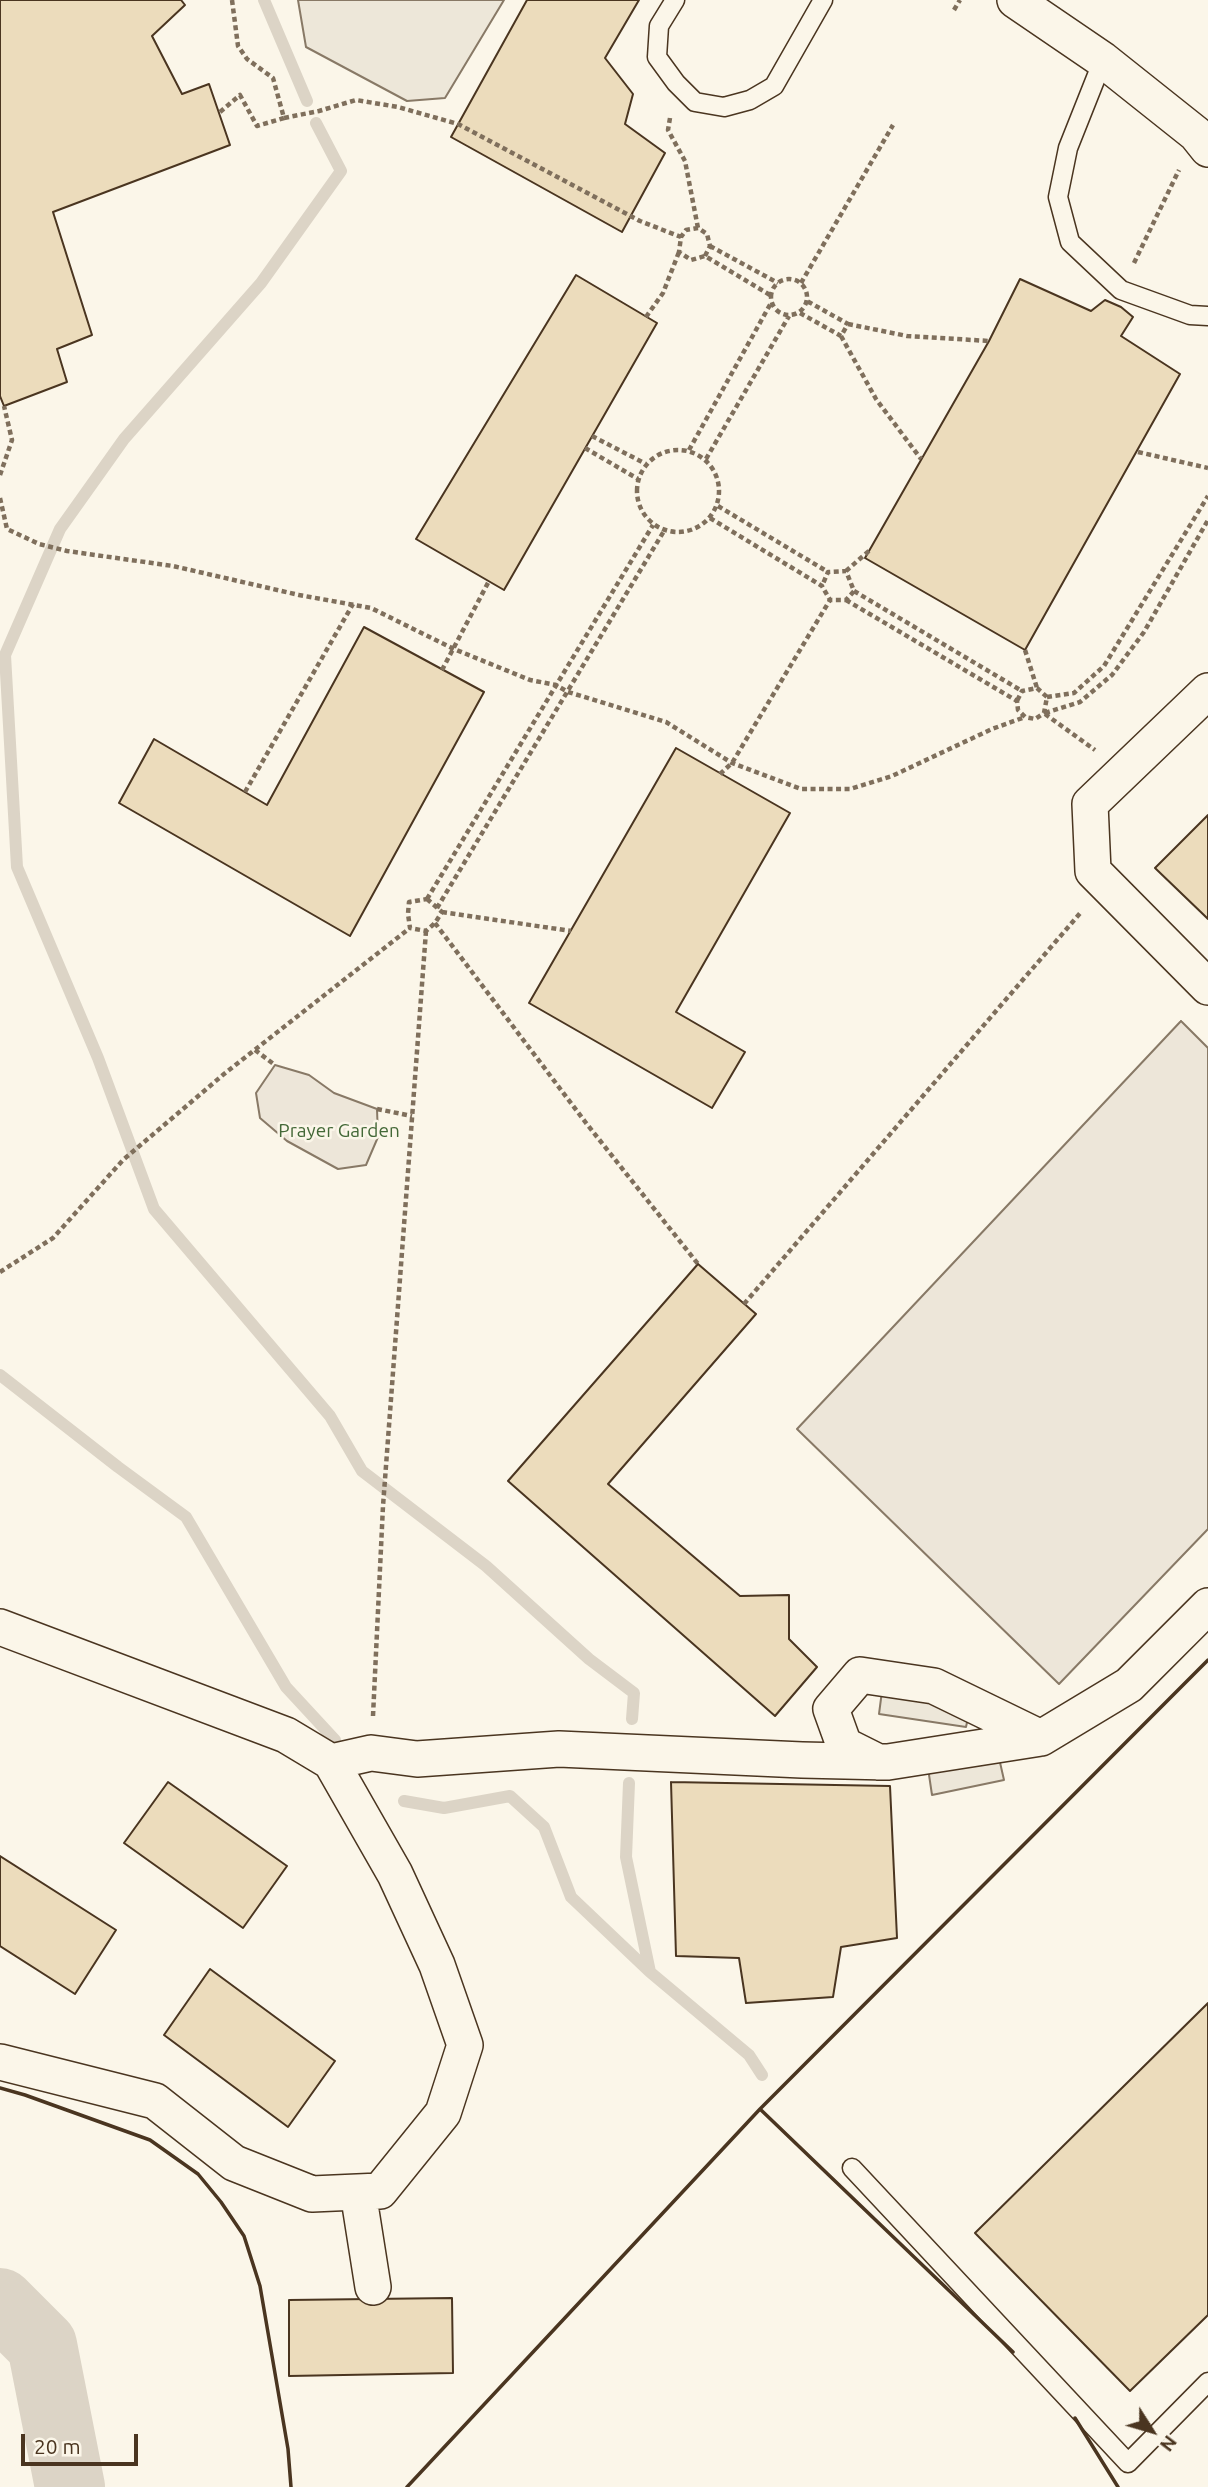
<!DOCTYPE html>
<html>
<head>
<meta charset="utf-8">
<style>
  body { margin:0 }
  #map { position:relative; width:1208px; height:2487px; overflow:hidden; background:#fbf6e9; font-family:Ubuntu,sans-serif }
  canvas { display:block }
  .north { position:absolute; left:1117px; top:2396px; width:70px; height:70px; -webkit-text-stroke:5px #fbf6e9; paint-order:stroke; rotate:127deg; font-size:19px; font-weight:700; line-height:28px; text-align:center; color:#4a3520 }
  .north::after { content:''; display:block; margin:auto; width:24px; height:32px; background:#4a3520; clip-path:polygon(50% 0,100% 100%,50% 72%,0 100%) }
  .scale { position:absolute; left:21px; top:2434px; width:117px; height:32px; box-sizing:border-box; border:4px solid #4a3520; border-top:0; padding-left:9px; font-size:21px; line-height:24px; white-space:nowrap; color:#4a3520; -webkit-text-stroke:5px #fbf6e9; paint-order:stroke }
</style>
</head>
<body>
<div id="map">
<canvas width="1208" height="2487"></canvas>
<div class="north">N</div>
<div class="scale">20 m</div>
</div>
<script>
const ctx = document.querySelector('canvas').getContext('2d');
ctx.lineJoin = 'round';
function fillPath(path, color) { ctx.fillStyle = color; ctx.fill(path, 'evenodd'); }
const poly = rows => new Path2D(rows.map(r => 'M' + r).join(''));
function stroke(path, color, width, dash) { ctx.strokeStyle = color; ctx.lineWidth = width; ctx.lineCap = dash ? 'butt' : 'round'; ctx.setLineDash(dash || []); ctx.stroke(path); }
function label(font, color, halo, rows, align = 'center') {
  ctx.font = font + ' Ubuntu,sans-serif'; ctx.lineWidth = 5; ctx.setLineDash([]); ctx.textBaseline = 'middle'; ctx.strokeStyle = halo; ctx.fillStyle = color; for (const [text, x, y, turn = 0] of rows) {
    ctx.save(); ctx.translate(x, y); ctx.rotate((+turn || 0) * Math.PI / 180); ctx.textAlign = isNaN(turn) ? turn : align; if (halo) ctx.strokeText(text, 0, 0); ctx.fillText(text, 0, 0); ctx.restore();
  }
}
const green = poly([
  [1181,1021,1208,1048,1208,1529,1059,1684,797,1429,1181,1021],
  [275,1065,309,1075,334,1093,377,1109,378,1137,366,1165,338,1169,287,1141,260,1118,256,1093,275,1065]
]);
fillPath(green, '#ede6d9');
stroke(green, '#887966', 2);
const parking = poly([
  [298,0,504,0,445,98,407,101,306,47,298,0],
  [882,1691,929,1695,969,1713,966,1727,879,1714,882,1691],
  [999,1758,1004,1780,932,1795,928,1768,999,1758]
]);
fillPath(parking, '#ede7d9');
stroke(parking, '#887966', 2);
stroke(poly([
  [264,0,307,101],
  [316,123,341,171,261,283,124,439,60,529,5,655,17,867,98,1058,154,1209,330,1416,362,1471,486,1566,589,1659,634,1693,632,1719],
  [0,1375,118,1467,186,1517,286,1687,335,1740],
  [629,1783,626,1857,650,1972,749,2055,762,2075],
  [404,1801,444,1808,510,1796,544,1827,571,1897,650,1972]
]), '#dcd4c6', 12);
stroke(poly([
  [0,2303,42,2345,70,2487]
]), '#dcd4c6', 70);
const building = poly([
  [0,0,181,0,185,5,152,36,182,94,209,84,230,145,53,212,92,335,57,349,67,382,4,406,0,396,0,0],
  [527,0,639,0,605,58,633,94,625,124,665,153,622,232,451,137,527,0],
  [576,275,657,323,504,590,416,539,576,275],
  [1020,279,1091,311,1105,300,1121,307,1133,317,1121,336,1180,374,1025,650,865,558,989,341,1020,279],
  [364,627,484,692,350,936,119,803,154,739,267,805,364,627],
  [676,748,790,813,676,1012,745,1052,712,1108,529,1003,676,748],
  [1208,815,1208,919,1155,868,1208,815],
  [698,1264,756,1314,608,1484,740,1596,789,1595,789,1639,817,1667,775,1716,508,1481,698,1264],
  [168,1782,287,1866,243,1928,124,1843,168,1782],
  [671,1782,890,1786,897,1938,841,1947,833,1997,746,2003,739,1958,676,1956,671,1782],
  [0,1856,116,1930,75,1994,0,1946,0,1856],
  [210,1969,335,2061,288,2127,164,2035,210,1969],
  [1208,2003,1208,2315,1130,2391,975,2233,1208,2003],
  [452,2298,453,2373,289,2376,289,2300,452,2298]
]);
fillPath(building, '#ecdcbc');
stroke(building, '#4a3520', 2);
const service = poly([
  [675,0,659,26,657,57,676,83,695,102,724,107,750,100,774,86,823,0],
  [1103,60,1068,148,1058,197,1070,242,1121,290,1190,315,1208,316],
  [852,2168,1128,2463,1208,2382]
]);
const minor = poly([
  [1015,0,1103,60,1196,134,1208,149],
  [1208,691,1090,804,1093,871,1208,987],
  [0,1627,286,1735,331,1762,395,1874,437,1965,465,2045,443,2113,380,2191,312,2194,234,2163,155,2101,0,2062],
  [331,1762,371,1753,417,1759,559,1749,802,1760,888,1762,1041,1738,1129,1685,1208,1606],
  [878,1762,844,1745,831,1709,860,1675,934,1686,1041,1738],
  [358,2192,373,2287]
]);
stroke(service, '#4a3520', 21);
stroke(minor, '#4a3520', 38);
stroke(poly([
  [232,0,238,46,247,59,273,78,284,118,319,111,356,100,398,107,458,124,640,221,681,237],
  [954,10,960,0],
  [220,112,240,95,257,126,284,118],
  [670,118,668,130,685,161,698,228],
  [710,246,778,283],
  [705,256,710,246,707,234,698,228,686,230,681,237,679,252,691,260,705,256,770,295],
  [1134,263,1179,170],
  '771 297a18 18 0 1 1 36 0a18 18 0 1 1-36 0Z',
  [801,283,893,125],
  [800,313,841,336,848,324,807,301],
  [646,317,663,293,679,252],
  [848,324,907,336,989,341],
  [841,336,876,399,921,459],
  [592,436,646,464],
  [585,448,638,479],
  '637 491a41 41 0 1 1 82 0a41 41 0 1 1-82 0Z',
  [689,450,771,303],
  [1138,452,1208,468],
  [706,459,789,316],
  [0,475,12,440,4,406],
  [0,498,7,529,39,544,67,551,173,566,299,595,371,608,454,649,530,680,556,685,568,692,666,722,732,763,801,789,850,789,892,776,992,729,1025,717],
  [718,506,828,572],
  [710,518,822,586,830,600,846,600,854,591,846,571,828,572,822,586],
  [846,571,870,550],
  [854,591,1022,691],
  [846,600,1017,701,1018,710,1025,717,1035,719,1044,713,1047,697,1037,688,1022,691,1017,701],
  [1025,650,1037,688],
  [442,670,489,581],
  [1047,697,1074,693,1104,666,1208,496],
  [1045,713,1080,702,1112,675,1144,632,1208,520],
  [1045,714,1095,750],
  [720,774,732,763,830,600],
  [245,792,353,604],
  [427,899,653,525],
  [427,899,442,912,435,923,426,931,410,928,408,914,409,902,427,899],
  [437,908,664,531],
  [442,912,571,931],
  [435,923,586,1123,698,1264],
  [255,1050,275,1065],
  [377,1109,412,1116],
  [0,1272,53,1238,123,1160,224,1074,410,928],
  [744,1304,1082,911],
  [373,1716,383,1506,426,931]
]), '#7f6f5c', 4.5, [5, 3.5]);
stroke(service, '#fbf6e9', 18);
stroke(minor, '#fbf6e9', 35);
stroke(poly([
  [0,2088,25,2095,150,2140,198,2174,221,2202,244,2236,260,2286,288,2449,291,2487],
  [760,2109,1013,2352],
  [1075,2418,1118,2487],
  [407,2487,760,2109,1208,1660]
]), '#4a3520', 3.5);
label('19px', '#436837', '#fbf6e9', [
  ["Prayer Garden",339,1131]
]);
</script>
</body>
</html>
